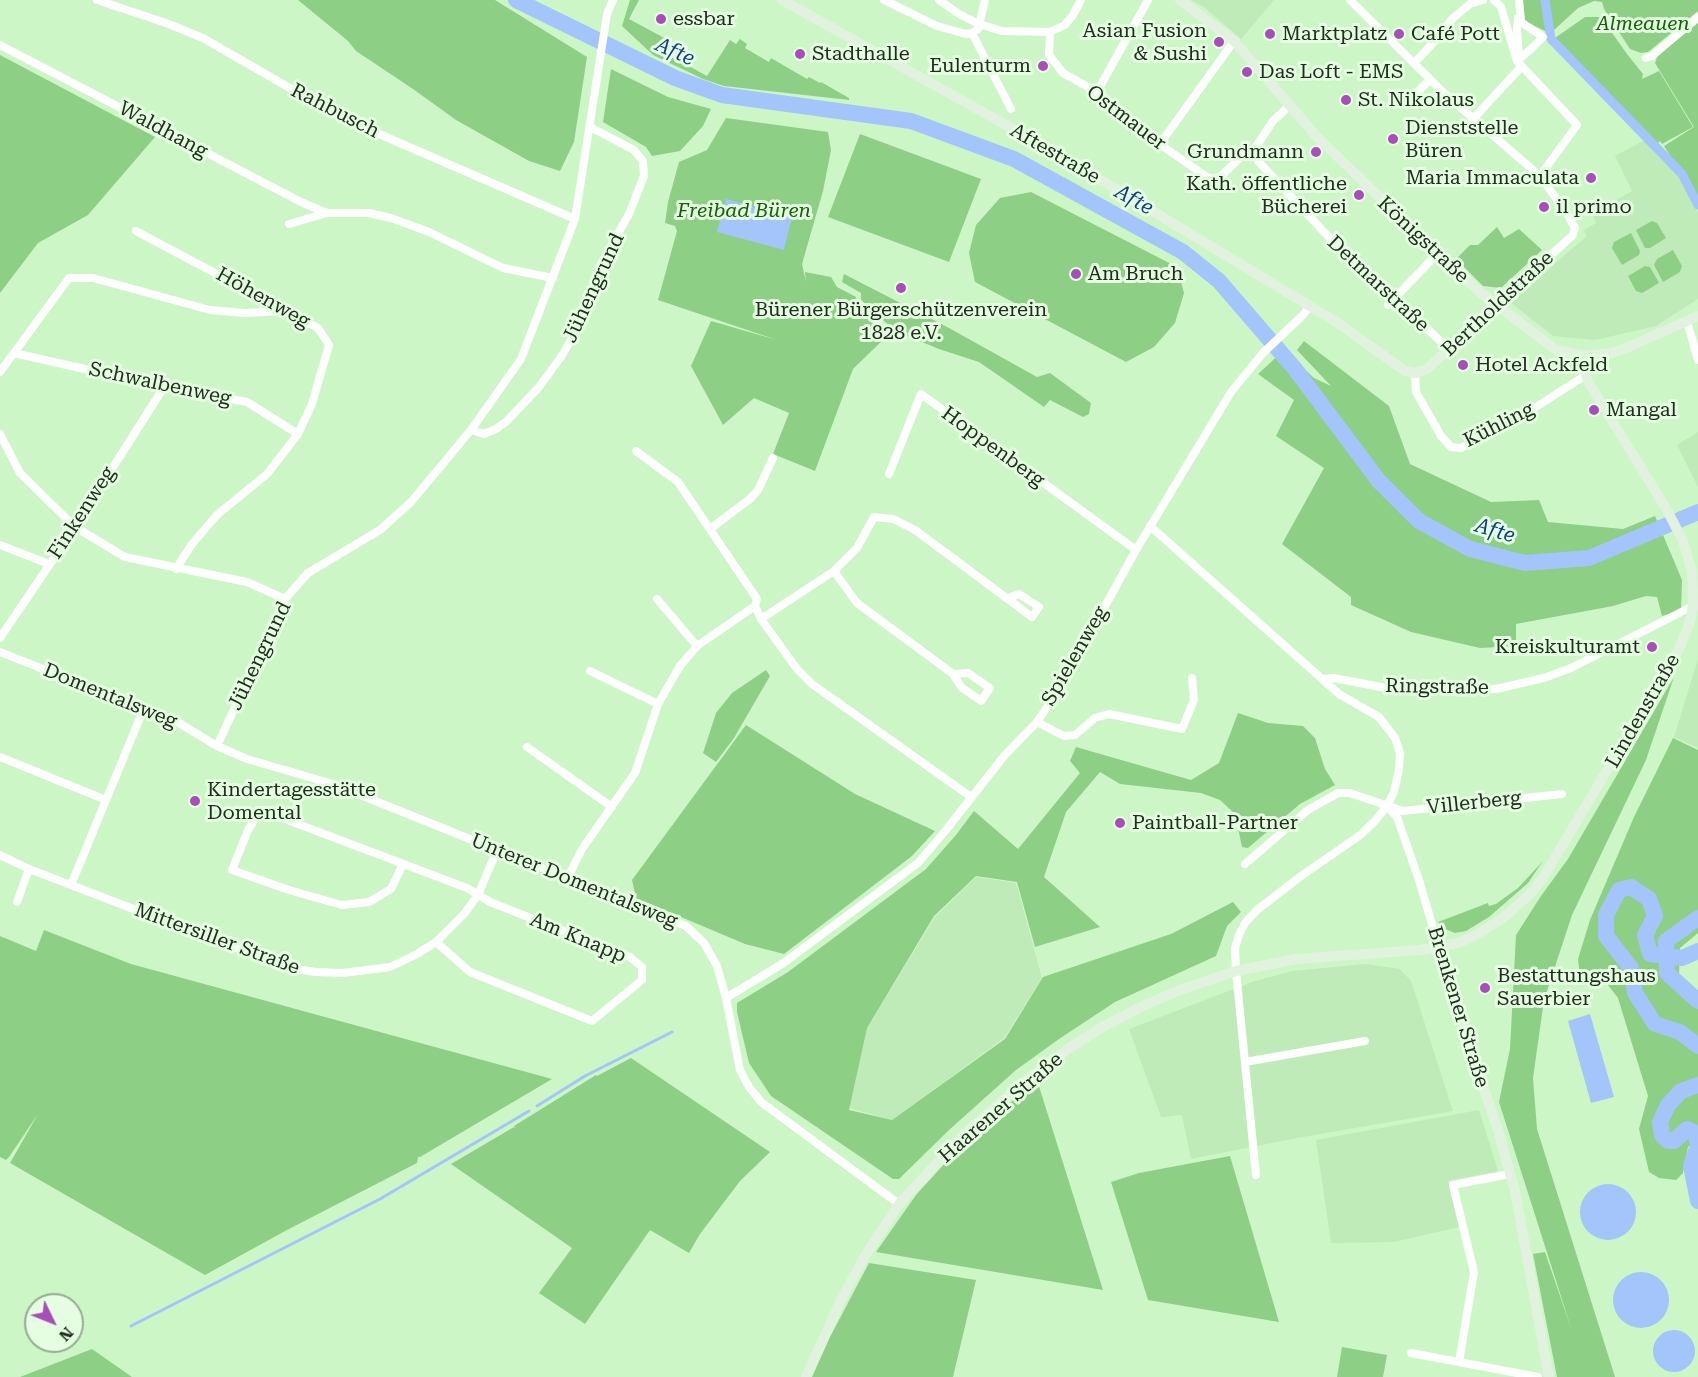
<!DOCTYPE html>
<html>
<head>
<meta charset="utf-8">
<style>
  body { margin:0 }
  #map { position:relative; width:1698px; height:1377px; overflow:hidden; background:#cdf6c7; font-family:"Roboto Serif",serif }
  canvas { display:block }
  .north { position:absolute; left:24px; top:1293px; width:60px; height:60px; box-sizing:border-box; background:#e5fee2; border:2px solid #96ab93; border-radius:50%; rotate:133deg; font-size:16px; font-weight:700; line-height:24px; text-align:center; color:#202f1d }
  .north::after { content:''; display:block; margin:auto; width:21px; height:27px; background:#a84db9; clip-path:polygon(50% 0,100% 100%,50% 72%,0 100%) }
</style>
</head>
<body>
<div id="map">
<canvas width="1698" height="1377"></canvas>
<div class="north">N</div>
</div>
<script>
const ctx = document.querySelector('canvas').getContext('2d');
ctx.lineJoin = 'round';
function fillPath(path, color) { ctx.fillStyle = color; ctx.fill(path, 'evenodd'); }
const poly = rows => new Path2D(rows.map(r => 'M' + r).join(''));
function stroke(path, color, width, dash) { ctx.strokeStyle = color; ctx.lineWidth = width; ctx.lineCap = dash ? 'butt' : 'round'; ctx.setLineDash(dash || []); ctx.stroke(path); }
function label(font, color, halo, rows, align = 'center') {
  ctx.font = font + ' "Roboto Serif",serif'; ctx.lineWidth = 6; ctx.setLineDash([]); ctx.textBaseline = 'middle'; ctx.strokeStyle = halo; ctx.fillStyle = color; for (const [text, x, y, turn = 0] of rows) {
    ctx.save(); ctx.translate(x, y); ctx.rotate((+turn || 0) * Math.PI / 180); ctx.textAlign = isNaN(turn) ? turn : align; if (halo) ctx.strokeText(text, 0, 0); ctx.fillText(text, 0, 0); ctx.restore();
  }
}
fillPath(poly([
  [1191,0,1274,0,1241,39,1204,7],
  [1645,140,1678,175,1698,212,1698,299,1656,326,1595,340,1553,336,1510,302,1587,236,1584,230,1596,223,1592,214,1632,191,1615,156],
  [1698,432,1698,487,1677,445],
  [1698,659,1698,748,1674,737],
  [976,877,1016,883,1042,978,1004,1038,892,1120,849,1108,867,1028,935,917],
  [1365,964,1400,969,1411,981,1453,1111,1297,1138,1191,1159,1182,1115,1161,1117,1129,1029,1255,981,1293,971],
  [1479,1110,1498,1171,1448,1181,1459,1227,1394,1242,1331,1243,1316,1140]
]), '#beebb7');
fillPath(poly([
  [298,0,495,0,587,57,574,142,560,171,529,161,456,120,413,89,356,51,348,41],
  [630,0,639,0,629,19,670,41,665,53,707,76,730,40,736,44,740,39,747,44,745,48,769,62,771,58,807,79,809,77,820,83,821,82,849,98,849,100,724,86,703,79,653,55,622,26],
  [1523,0,1698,0,1698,11,1648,52,1641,53,1630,49,1604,9,1602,2,1594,1,1578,8,1553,31,1547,32,1525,21],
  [1585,17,1599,17,1605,23,1627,54,1643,74,1642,79,1659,71,1693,127,1662,144,1660,141,1657,144,1604,90,1555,38],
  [1698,23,1698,201,1664,146,1694,127,1655,63,1658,55],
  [0,55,155,137,88,215,38,243,0,293],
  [611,69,668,97,711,109,703,126,680,151,652,156,646,147,603,122],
  [726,118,828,132,831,150,823,191,802,264,806,282,805,272,831,277,837,287,856,297,854,306,889,334,853,369,815,471,773,454,789,413,754,398,723,425,691,366,711,321,777,340,658,300,677,231,675,226,665,223,668,202,679,162,707,150],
  [860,134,981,179,949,262,828,217],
  [1031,192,1177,267,1184,293,1175,323,1154,347,1126,362,975,282,969,253,976,225,1000,198],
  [1652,221,1657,223,1666,238,1650,248,1645,248,1636,230],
  [1497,227,1504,238,1519,229,1542,250,1501,288,1483,286,1456,259,1470,245,1478,245],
  [1631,233,1640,251,1639,255,1622,265,1612,248,1614,242],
  [1673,250,1682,266,1680,272,1663,282,1654,265,1657,259],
  [1645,266,1650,267,1659,283,1642,293,1636,291,1628,276],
  [844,274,949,328,1037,377,1050,373,1091,403,1089,414,1083,417,1050,400,1044,407,979,362,939,349,895,331,861,300,861,293,842,282],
  [1304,341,1389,406,1410,464,1491,502,1539,500,1548,522,1623,529,1655,516,1682,580,1681,611,1662,616,1657,597,1646,596,1613,606,1516,624,1516,646,1480,648,1411,632,1351,605,1351,597,1282,544,1324,468,1276,436,1294,400,1258,374,1284,350,1314,378,1331,386,1297,350],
  [766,670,770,676,734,738,716,762,703,753,716,713,732,693],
  [1674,677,1646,760,1572,915,1544,1000,1533,1078,1537,1129,1615,1377,1557,1377,1533,1254,1545,1252,1572,1331,1499,1102,1510,1049,1516,935,1541,896,1568,859],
  [1238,713,1268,723,1303,726,1315,738,1325,769,1335,785,1300,804,1248,848,1242,847,1235,814,1220,800,1201,793,1120,784,1100,772,1066,812,1044,877,1100,927,1035,947,1017,882,976,876,934,916,867,1028,849,1110,892,1120,1005,1039,1043,977,1171,934,1233,902,1241,912,1227,926,1216,956,1115,1002,1059,1039,1016,1070,949,1130,899,1179,893,1179,771,1096,749,1063,737,1012,737,1003,788,972,926,869,956,835,974,811,1018,849,1080,773,1070,761,1076,747,1191,780,1219,763],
  [746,725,855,794,935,831,912,856,784,954,745,944,636,898,632,880],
  [1673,738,1698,750,1698,933,1680,948,1679,976,1698,994,1698,1141,1688,1147,1683,1173,1676,1180,1659,1178,1649,1172,1639,1129,1648,1096,1618,998,1608,985,1588,983,1580,976,1578,959,1590,920,1634,817],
  [1543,861,1528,883,1489,917,1466,931,1455,933,1445,929,1438,922,1488,903,1489,906,1496,904,1518,888],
  [44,930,131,964,552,1079,420,1157,418,1157,417,1163,287,1230,205,1275,10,1163,38,1114,9,1157,6,1160,0,1157,0,936,36,951],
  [631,1058,770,1152,740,1181,700,1234,689,1253,650,1230,585,1324,539,1293,572,1248,451,1164,514,1127,517,1129,514,1126,596,1075,597,1076],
  [1037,1080,1103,1290,876,1252,916,1195,968,1138],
  [1230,1156,1279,1322,1148,1300,1111,1182,1139,1173],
  [869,1263,976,1280,953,1377,812,1377,830,1337],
  [1342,1347,1387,1355,1383,1377,1337,1377],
  [92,1349,132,1377,20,1377]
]), '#8dcf84');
fillPath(poly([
  [726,199,792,217,784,250,717,232],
  [1590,1014,1614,1097,1591,1103,1568,1021],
  '1580 1212a28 28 0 1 1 56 0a28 28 0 1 1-56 0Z',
  '1613 1300a28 28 0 1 1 56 0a28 28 0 1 1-56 0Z',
  '1653 1351a21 21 0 1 1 42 0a21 21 0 1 1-42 0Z'
]), '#a4c4fc');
stroke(poly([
  [537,1106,585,1076,672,1032],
  [131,1326,380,1199,529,1111]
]), '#a4c4fc', 3);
stroke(poly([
  [1545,0,1551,39,1682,174,1698,205]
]), '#a4c4fc', 9);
stroke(poly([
  [516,0,675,78,722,95,911,121,1014,159,1183,252,1219,281,1295,369,1378,480,1419,521,1470,549,1525,563,1589,558,1698,512],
  [1698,918,1666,941,1667,973,1698,1001],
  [1698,951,1682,958,1650,954,1645,935,1655,916,1649,899,1631,887,1619,890,1606,915,1606,936,1631,968,1635,993,1655,1024,1680,1032,1698,1046],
  [1698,1085,1681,1091,1668,1105,1660,1122,1662,1135,1668,1141,1674,1141,1687,1129,1696,1133,1698,1145],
  [1698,1150,1696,1151,1691,1166,1698,1201]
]), '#a4c4fc', 16);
stroke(poly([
  [97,0,166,23,203,38,340,117,575,219],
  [884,0,937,26,966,34,972,33,978,29,985,0],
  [939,0,959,14,979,24,1002,31,1050,32,1065,25,1073,15,1081,0],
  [1350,0,1445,94,1540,176,1566,212,1575,228,1573,235,1496,305],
  [1494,0,1501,7,1517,61,1577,125,1540,176],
  [1518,18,1517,30,1519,54],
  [1050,32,1049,55,1063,73,1097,92,1126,121,1207,177,1212,179,1220,177,1245,153,1255,149],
  [972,33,1011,109],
  [0,45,301,202,327,213,369,213,391,218,429,232,503,268,553,278],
  [1646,58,1652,56,1698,17],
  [1517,61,1531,49,1543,37,1521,22,1519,0],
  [1414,63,1435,41,1453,18,1470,4,1483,0],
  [1097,92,1148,0],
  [1414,95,1430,80],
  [1289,106,1273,121,1257,145,1255,149,1258,161,1338,247,1449,349],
  [1472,120,1521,67],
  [1160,144,1234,41],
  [289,224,327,213],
  [136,231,318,328,329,345,312,404,298,434,267,474,217,515,192,544,176,569],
  [1388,305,1438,253],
  [1687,321,1698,360],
  [14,353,164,387,247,402,298,434],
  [0,372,69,278,93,278,210,310,245,313,284,311],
  [1415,373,1416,392,1441,436,1451,447,1461,448,1528,412,1586,375],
  [471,430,484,434,496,429,507,421,539,387,561,357,580,325,601,264,629,214,644,176,643,161,634,150,590,127],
  [0,434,20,473,75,527,125,557,247,582,285,599],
  [636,451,678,482,757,599,755,606,761,619,797,669,812,684,971,797],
  [889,474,921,394,1136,550],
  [1150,526,1339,694,1379,717,1395,738,1400,753,1399,769,1394,792,1387,806,1374,822,1359,836,1301,876,1257,910,1245,923,1239,935,1235,948,1236,971,1256,1175],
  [710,529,750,499,758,490,773,458],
  [0,545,49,564],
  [834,571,857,603,953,674,961,687,981,701,990,688,968,673,953,674],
  [657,599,697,646],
  [761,619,834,571,857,548,874,517,893,519,915,530,1032,617,1039,607,1019,594,1008,598],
  [0,638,75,527,164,387],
  [0,652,179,723,217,746,247,759,333,784,686,926,704,943,717,966,726,998,740,1070,749,1087,761,1102,899,1204],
  [590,671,658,704],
  [1322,679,1334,678,1391,689,1496,689,1544,678,1571,668,1693,606],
  [1037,722,1064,736,1075,735,1095,718,1109,714,1182,729,1194,700,1192,678],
  [217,746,285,599,308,573,380,530,411,502,471,430,521,359,575,219,607,14,613,0],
  [527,747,612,807],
  [0,757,106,800],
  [1388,807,1397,817,1419,880,1439,948],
  [0,855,29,869,288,968,316,972,342,973,390,967,417,954,436,942,464,914,478,895,497,850],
  [403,864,391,889,369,902,342,905,289,890,232,870,248,830,261,810,467,888,490,902,630,957,642,967,642,980,592,1021,470,972,436,942],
  [1245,864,1308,810,1338,793,1350,793,1403,811,1562,794],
  [568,877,582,849,635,773,658,704,680,666,697,646,755,606],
  [71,885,144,708],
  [17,902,29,869],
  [726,998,782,964,918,863,946,830,1004,756,1037,722,1059,690,1136,550,1231,392,1263,353,1304,314,1310,306],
  [1245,1062,1365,1041],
  [1411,1353,1538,1377],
  [1459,1362,1474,1272,1453,1185,1510,1174]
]), '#fff', 8);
stroke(poly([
  [782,0,1051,150,1134,200,1338,323,1405,371,1415,373,1427,369,1496,305],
  [1180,0,1234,41,1318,138,1448,263,1480,292,1556,350,1586,356,1611,353,1626,348,1698,316],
  [1439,948,1465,1033,1498,1130,1515,1191,1549,1377],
  [806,1377,841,1300,865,1256,899,1204,962,1136,1025,1081,1068,1049,1104,1026,1145,1005,1177,991,1236,971,1296,959,1420,950,1458,943,1474,936,1502,919,1529,895,1543,878,1679,649,1690,622,1693,606,1692,571,1683,541,1667,510,1589,383,1586,375,1586,356]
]), '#e1f2df', 10);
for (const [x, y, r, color] of [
  [661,19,6,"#a84db9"],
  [1270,34,6,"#a84db9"],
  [1399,34,6,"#a84db9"],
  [1219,42,6,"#a84db9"],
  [800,54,6,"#a84db9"],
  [1043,66,6,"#a84db9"],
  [1247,72,6,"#a84db9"],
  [1346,100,6,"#a84db9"],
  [1393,139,6,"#a84db9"],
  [1316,152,6,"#a84db9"],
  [1591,178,6,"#a84db9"],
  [1359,195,6,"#a84db9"],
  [1544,207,6,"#a84db9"],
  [1076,274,6,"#a84db9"],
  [901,288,6,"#a84db9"],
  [1463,365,6,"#a84db9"],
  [1594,410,6,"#a84db9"],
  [1652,647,6,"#a84db9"],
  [195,801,6,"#a84db9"],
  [1120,823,6,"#a84db9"],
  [1485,988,6,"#a84db9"]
]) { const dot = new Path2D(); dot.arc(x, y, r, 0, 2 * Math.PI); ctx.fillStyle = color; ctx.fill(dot); stroke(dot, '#e5fee2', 2); }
label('20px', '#202f1d', '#e5fee2', [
  ["essbar",673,19],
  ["Asian Fusion",1207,31,"right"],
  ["& Sushi",1207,54,"right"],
  ["Marktplatz",1282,34],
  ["Café Pott",1411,34],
  ["Stadthalle",812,54],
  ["Eulenturm",1031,66,"right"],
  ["Das Loft - EMS",1259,72],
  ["St. Nikolaus",1358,100],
  ["Dienststelle",1405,128],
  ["Büren",1405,151],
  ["Grundmann",1304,152,"right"],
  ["Maria Immaculata",1579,178,"right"],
  ["Kath. öffentliche",1347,184,"right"],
  ["Bücherei",1347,207,"right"],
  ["il primo",1556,207],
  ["Am Bruch",1088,274],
  ["Bürener Bürgerschützenverein",901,310,"center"],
  ["1828 e.V.",901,333,"center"],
  ["Hotel Ackfeld",1475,365],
  ["Mangal",1606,410],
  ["Kreiskulturamt",1640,647,"right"],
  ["Kindertagesstätte",207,790],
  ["Domental",207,813],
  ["Paintball-Partner",1132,823],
  ["Bestattungshaus",1497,976],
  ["Sauerbier",1497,999]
], 'left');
label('italic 20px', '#136205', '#e5fee2', [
  ["Almeauen",1643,24],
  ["Freibad Büren",744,211]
]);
label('20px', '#202f1d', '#e5fee2', [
  ["Rahbusch",335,111,27],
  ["Ostmauer",1126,118,37],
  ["Waldhang",163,130,28],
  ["Aftestraße",1055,154,30],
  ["Königstraße",1423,240,43],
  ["Detmarstraße",1378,284,43],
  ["Jühengrund",594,288,-65],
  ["Höhenweg",263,298,29],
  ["Bertholdstraße",1498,304,-43],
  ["Schwalbenweg",160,384,12],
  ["Kühling",1499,425,-27],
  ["Hoppenberg",993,447,36],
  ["Finkenweg",82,513,-57],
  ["Jühengrund",260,656,-64],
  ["Spielenweg",1075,656,-60],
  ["Ringstraße",1437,687,1],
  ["Domentalsweg",110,696,22],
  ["Lindenstraße",1643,711,-60],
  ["Villerberg",1474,803,-6],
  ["Unterer Domentalsweg",574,881,22],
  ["Am Knapp",578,938,22],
  ["Mittersiller Straße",217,939,20],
  ["Brenkener Straße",1458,1007,73],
  ["Haarener Straße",1001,1108,-41]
]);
label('italic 21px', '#113c8b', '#e5fee2', [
  ["Afte",675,52,24],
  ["Afte",1134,200,29],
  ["Afte",1495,531,17]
]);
</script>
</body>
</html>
